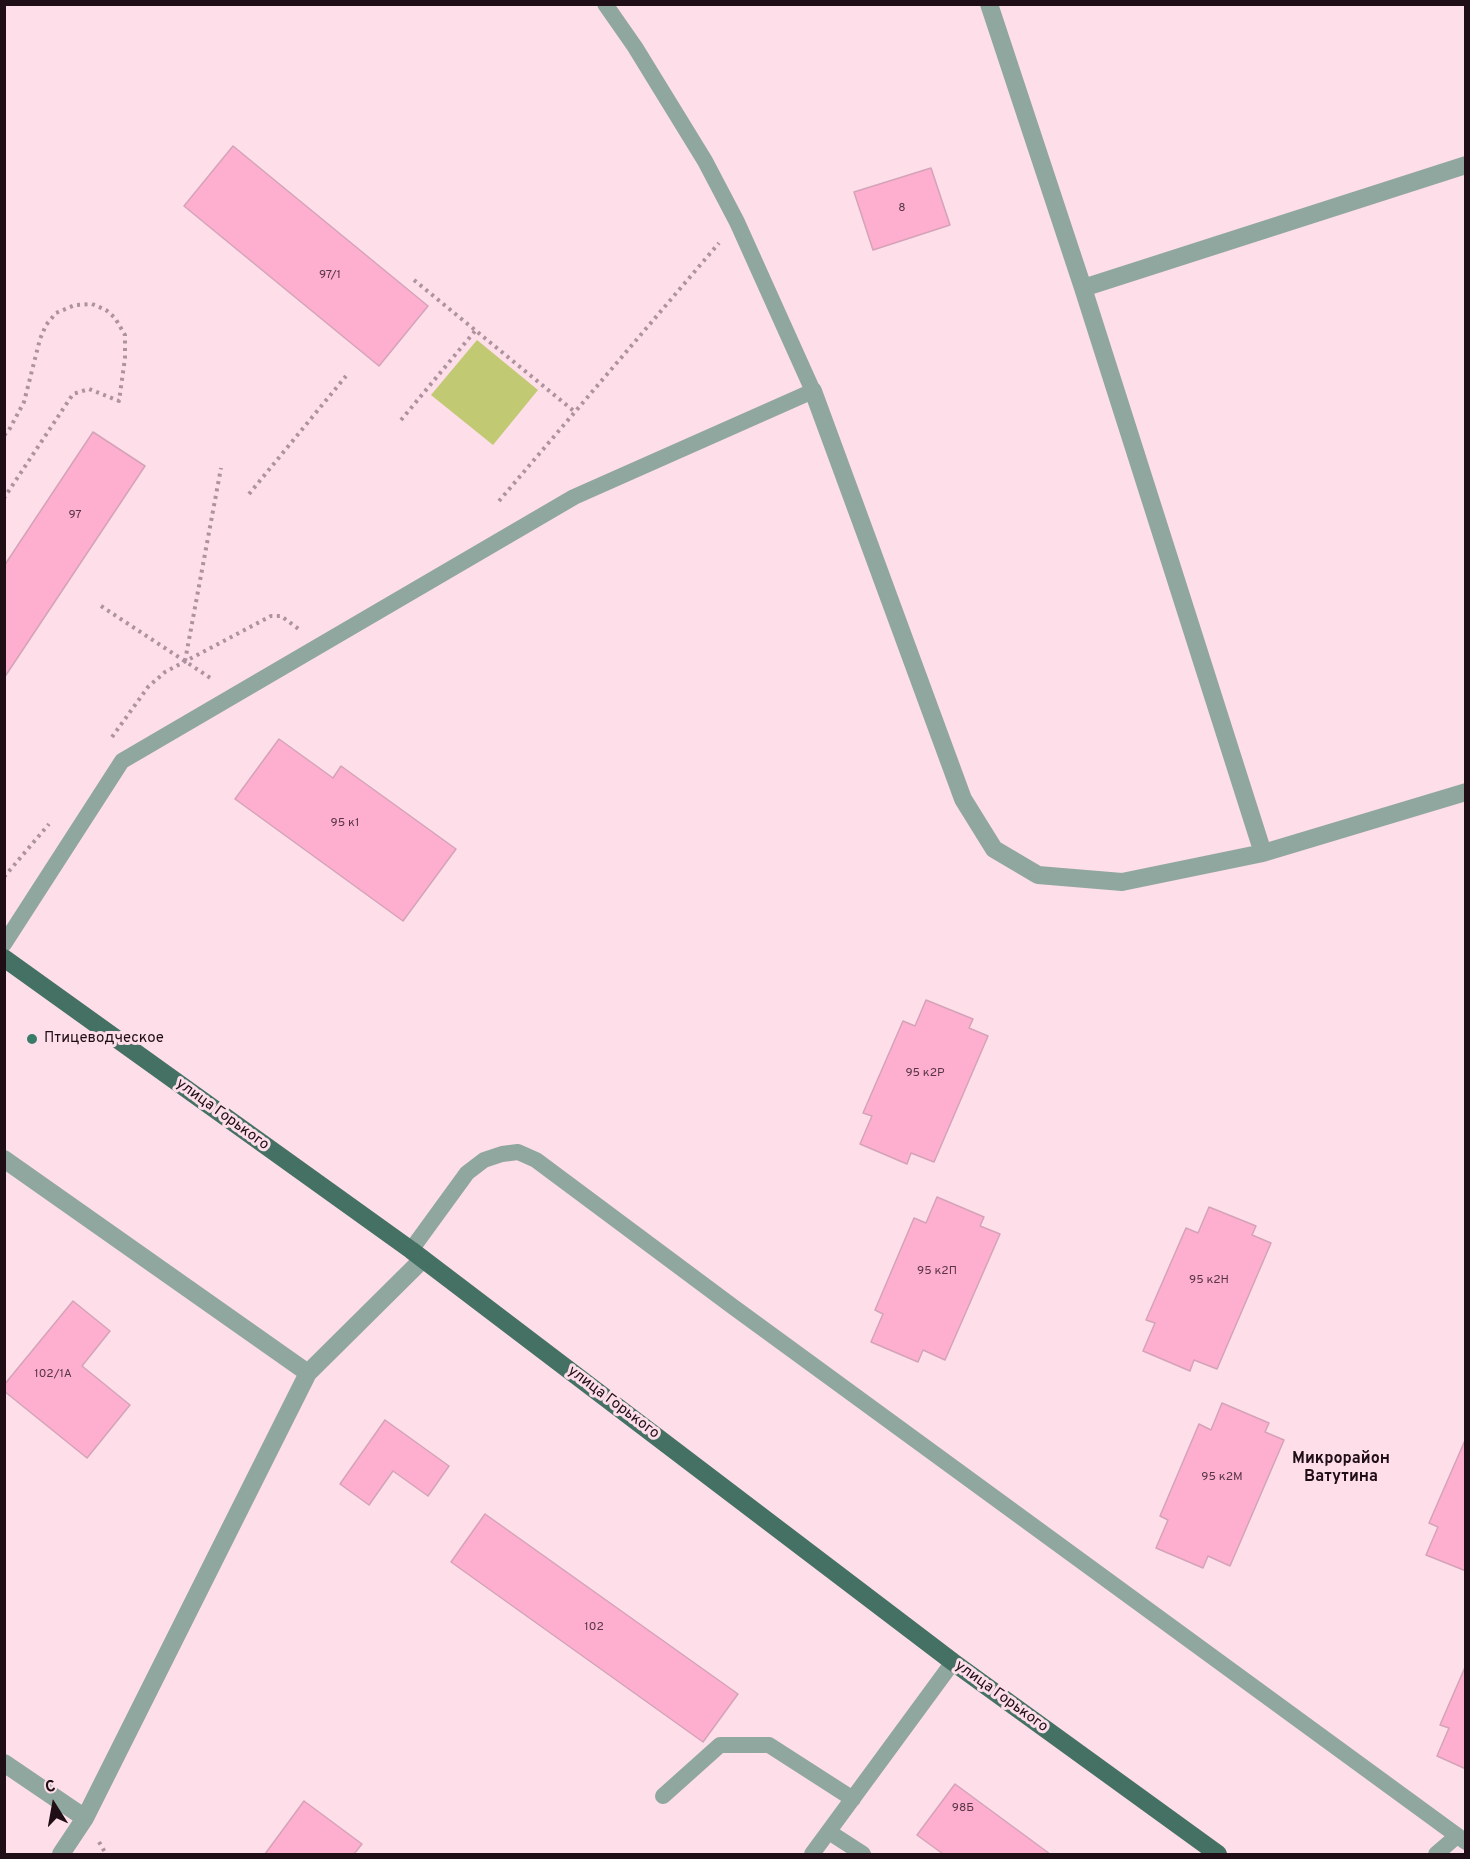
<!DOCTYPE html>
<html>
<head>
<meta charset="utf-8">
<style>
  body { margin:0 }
  #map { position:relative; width:1470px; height:1859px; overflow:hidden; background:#fddee9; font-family:Overpass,sans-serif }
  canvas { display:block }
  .frame { position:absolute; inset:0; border:6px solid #1f0e15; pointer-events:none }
  .north { position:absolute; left:24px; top:1775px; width:60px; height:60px; -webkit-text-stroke:4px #fddee9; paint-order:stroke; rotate:349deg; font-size:16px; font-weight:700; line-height:24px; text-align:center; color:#1f0e15 }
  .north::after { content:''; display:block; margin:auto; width:21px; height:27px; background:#1f0e15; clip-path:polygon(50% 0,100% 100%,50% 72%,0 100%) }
</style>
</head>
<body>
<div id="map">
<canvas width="1470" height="1859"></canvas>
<div class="frame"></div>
<div class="north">С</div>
</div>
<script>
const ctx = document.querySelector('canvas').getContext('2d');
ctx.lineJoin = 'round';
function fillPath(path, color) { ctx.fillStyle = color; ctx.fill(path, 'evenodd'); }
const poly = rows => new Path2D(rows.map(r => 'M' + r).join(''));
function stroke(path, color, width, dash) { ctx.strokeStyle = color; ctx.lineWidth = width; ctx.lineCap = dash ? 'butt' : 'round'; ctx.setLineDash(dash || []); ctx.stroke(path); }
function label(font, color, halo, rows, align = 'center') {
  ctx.font = font + ' Overpass,sans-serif'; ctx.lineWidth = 6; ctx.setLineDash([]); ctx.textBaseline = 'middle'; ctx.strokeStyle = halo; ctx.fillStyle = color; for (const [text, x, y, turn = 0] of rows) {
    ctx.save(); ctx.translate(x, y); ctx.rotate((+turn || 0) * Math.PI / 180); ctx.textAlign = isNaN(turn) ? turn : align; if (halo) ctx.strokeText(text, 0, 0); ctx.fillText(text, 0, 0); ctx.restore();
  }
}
fillPath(poly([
  [477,340,538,390,493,445,431,395]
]), '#c1c973');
const building = poly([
  [233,146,428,306,379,366,184,206,233,146],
  [931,168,950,225,873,250,854,192,931,168],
  [93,432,145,466,4,678,4,566,93,432],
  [279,739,333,778,341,766,456,849,403,921,235,799,279,739],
  [926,1000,973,1019,969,1028,988,1036,934,1162,911,1153,907,1164,860,1144,872,1116,863,1113,903,1021,915,1026,926,1000],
  [937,1197,984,1217,980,1226,1000,1234,945,1360,923,1350,918,1362,871,1342,883,1314,875,1310,914,1218,926,1223,937,1197],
  [1209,1207,1256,1226,1252,1235,1271,1243,1217,1369,1194,1360,1190,1371,1143,1351,1155,1323,1146,1320,1186,1228,1198,1233,1209,1207],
  [73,1301,110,1331,82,1366,130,1405,87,1458,4,1391,4,1385,73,1301],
  [1222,1403,1269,1423,1265,1432,1284,1440,1230,1566,1208,1556,1203,1568,1156,1548,1168,1520,1160,1516,1199,1424,1211,1430,1222,1403],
  [385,1420,449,1466,428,1496,393,1471,369,1505,340,1484,385,1420],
  [1466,1438,1466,1571,1426,1555,1438,1527,1429,1523,1466,1438],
  [485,1514,738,1694,703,1742,451,1562,485,1514],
  [1466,1665,1466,1769,1437,1756,1449,1728,1440,1725,1466,1665],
  [955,1784,1050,1854,943,1854,917,1835,955,1784],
  [304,1801,362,1844,354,1854,265,1854,304,1801]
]);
fillPath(building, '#feafd0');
stroke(building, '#d4a3b7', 1.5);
stroke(poly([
  [414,280,575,412],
  [401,420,475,331],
  [4,435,8,432,24,402,40,339,46,325,56,313,75,305,92,304,106,310,115,318,125,335,125,358,119,401,89,389,73,394,4,498],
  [249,494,346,376],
  [499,501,719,243],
  [101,606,212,679],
  [185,661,221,468],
  [112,737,148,687,165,672,271,616,281,616,300,630],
  [4,877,49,824],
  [99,1842,106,1854]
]), '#ad939d', 4, [3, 4.5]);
stroke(poly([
  [4,944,122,761,574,497,813,391,737,222,705,161,635,47,605,4],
  [411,1250,467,1173,484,1160,502,1154,518,1152,536,1160,732,1306,1466,1842],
  [663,1796,720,1745,769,1745,853,1799],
  [829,1832,863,1854],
  [812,1854,953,1662],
  [1436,1854,1457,1836]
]), '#90a79f', 16);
stroke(poly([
  [989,4,1083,288,1263,853],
  [1083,288,1466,165],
  [813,391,963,799,994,849,1038,875,1122,882,1263,853,1466,792],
  [4,1159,308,1373],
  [4,1763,85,1818],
  [61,1854,85,1818,308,1373,423,1259]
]), '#90a79f', 18);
stroke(poly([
  [4,958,411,1250,953,1662,1218,1854]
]), '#457164', 18);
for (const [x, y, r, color] of [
  [32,1039,6,"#3a7a68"]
]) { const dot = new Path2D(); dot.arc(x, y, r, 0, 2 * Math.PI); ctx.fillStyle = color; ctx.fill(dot); stroke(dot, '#fddee9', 2); }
label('12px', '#573644', null, [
  ["8",902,209],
  ["97/1",330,276],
  ["97",75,516],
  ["95 к1",345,824],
  ["95 к2Р",925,1074],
  ["95 к2П",937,1272],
  ["95 к2Н",1209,1281],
  ["102/1А",53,1375],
  ["95 к2М",1222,1478],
  ["102",594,1628],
  ["98Б",963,1809]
]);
label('15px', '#1f0e15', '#fddee9', [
  ["Птицеводческое",44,1039]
], 'left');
label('15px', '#1f0e15', '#fddee9', [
  ["улица Горького",222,1115,36],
  ["улица Горького",613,1403,37],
  ["улица Горького",1001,1697,36]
]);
label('bold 16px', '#1f0e15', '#fddee9', [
  ["Микрорайон",1341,1460],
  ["Ватутина",1341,1478]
]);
</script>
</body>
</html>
